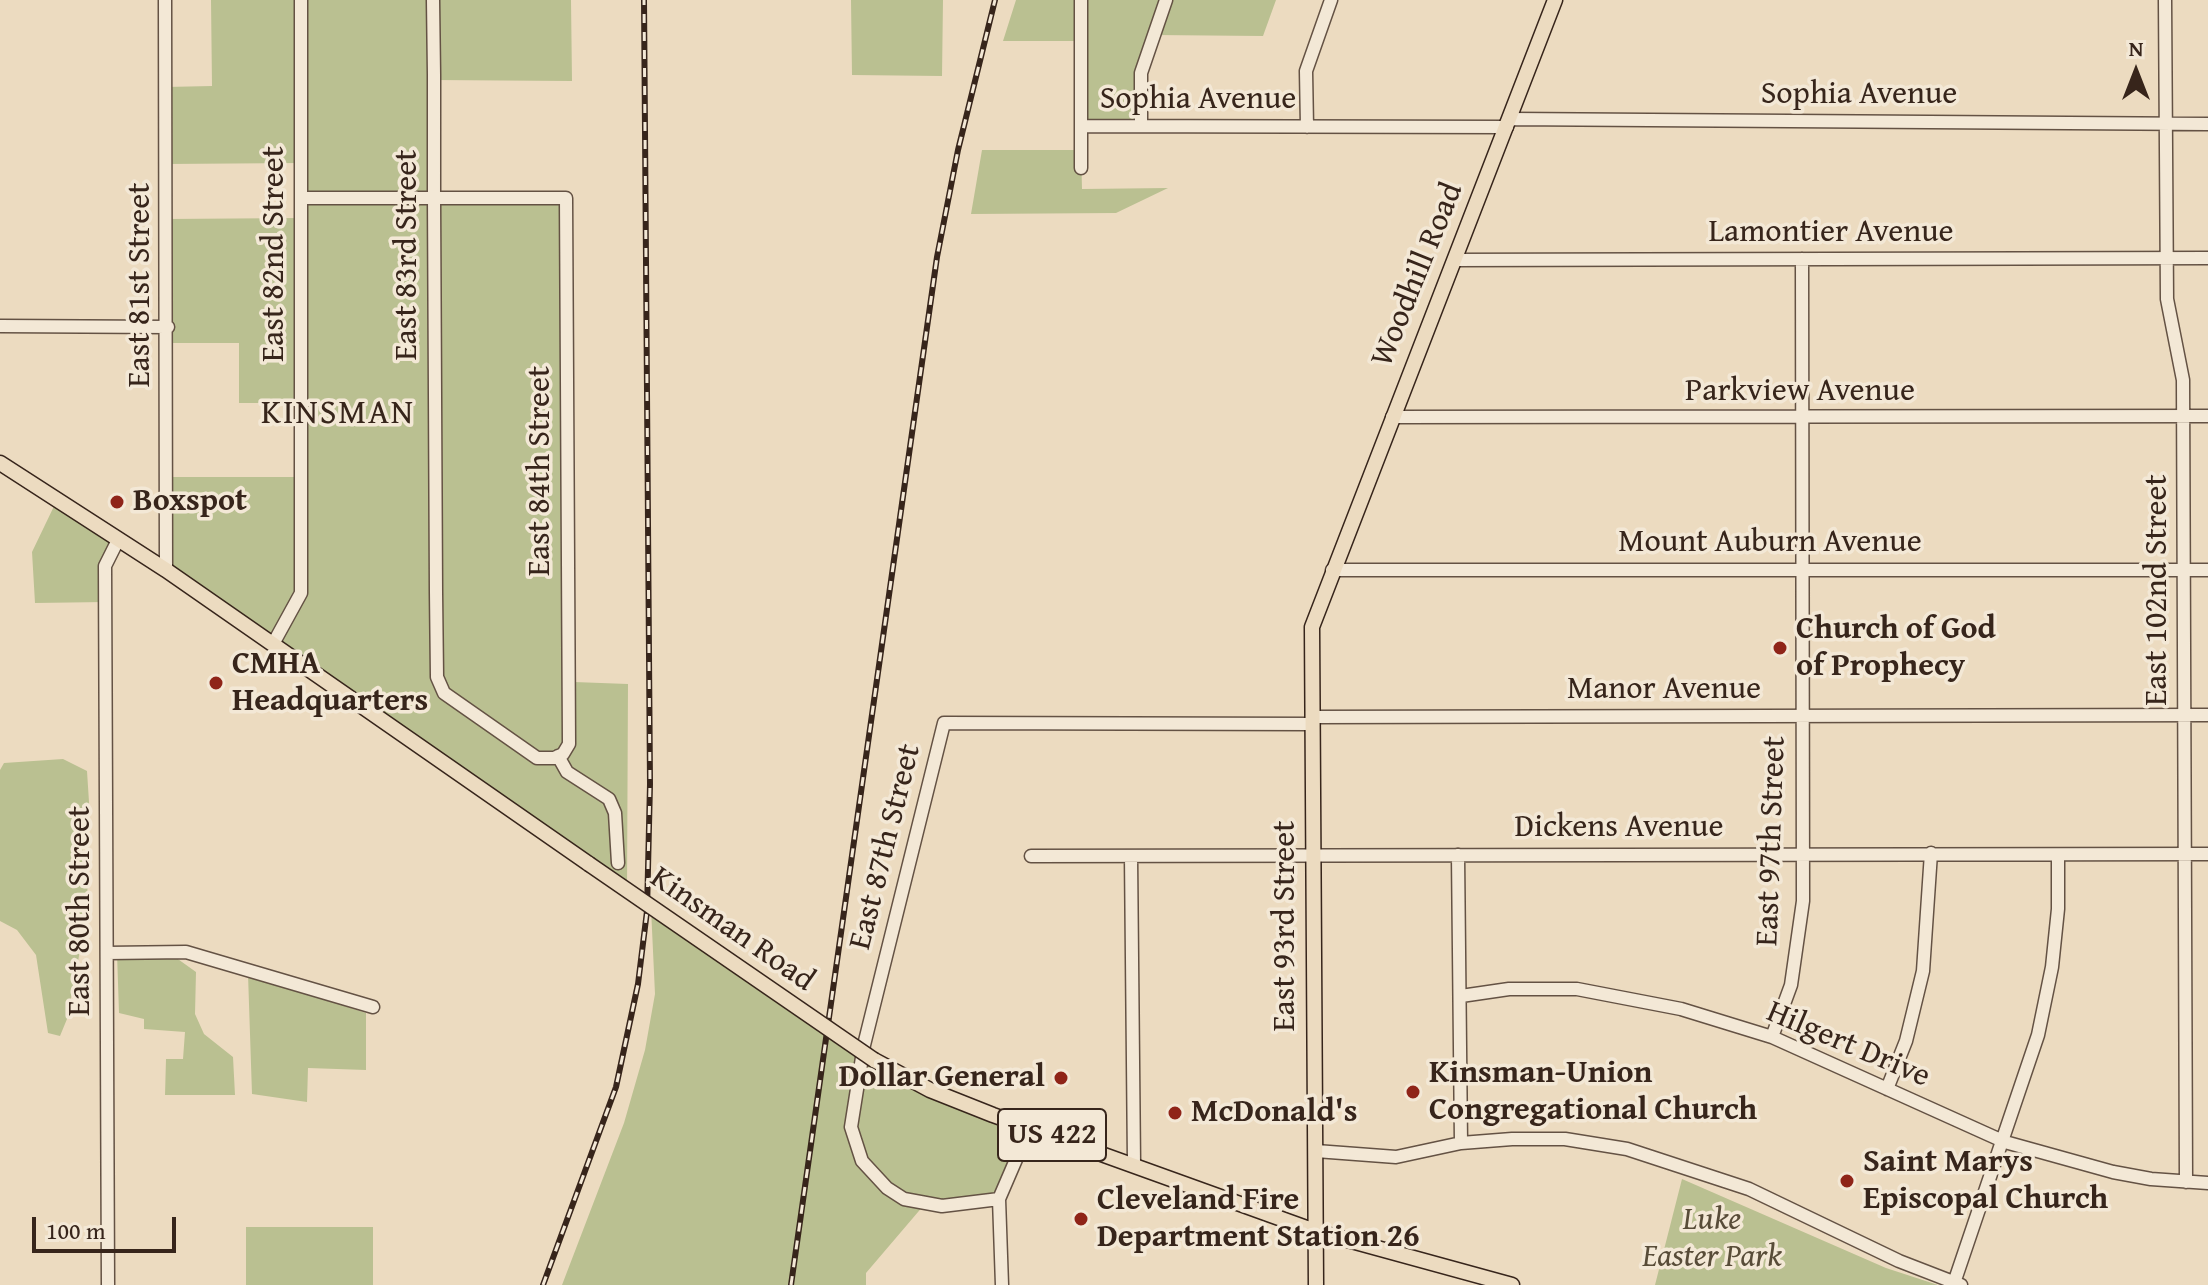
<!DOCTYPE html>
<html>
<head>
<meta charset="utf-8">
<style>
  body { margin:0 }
  #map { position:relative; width:2208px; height:1285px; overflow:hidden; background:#ecdbc0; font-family:"Gentium Book Plus",serif }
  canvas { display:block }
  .north { position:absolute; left:2096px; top:32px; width:80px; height:80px; -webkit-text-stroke:6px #f3e8d6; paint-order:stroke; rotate:0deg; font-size:22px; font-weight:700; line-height:32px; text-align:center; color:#37251b }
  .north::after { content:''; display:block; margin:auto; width:28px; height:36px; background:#37251b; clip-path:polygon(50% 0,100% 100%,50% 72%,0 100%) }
  .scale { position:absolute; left:32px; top:1217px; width:144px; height:36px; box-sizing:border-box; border:4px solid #37251b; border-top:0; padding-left:10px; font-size:24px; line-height:28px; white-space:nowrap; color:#37251b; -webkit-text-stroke:6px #f3e8d6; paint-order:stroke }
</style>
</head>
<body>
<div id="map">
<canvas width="2208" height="1285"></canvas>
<div class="north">N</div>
<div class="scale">100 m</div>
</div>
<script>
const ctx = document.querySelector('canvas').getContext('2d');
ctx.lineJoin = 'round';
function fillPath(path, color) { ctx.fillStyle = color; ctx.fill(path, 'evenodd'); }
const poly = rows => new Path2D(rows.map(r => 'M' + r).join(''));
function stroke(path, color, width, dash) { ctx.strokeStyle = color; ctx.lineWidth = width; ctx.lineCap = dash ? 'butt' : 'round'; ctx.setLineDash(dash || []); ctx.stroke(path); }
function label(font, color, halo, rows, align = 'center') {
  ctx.font = font + ' "Gentium Book Plus",serif'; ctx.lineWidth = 7; ctx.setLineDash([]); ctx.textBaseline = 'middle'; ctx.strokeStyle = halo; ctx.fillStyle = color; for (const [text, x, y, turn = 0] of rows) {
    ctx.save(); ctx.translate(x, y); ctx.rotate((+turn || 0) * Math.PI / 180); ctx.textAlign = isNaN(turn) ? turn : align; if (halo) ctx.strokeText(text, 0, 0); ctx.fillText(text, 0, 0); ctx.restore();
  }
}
fillPath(poly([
  [211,0,571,0,572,81,434,80,435,198,572,198,574,682,628,684,627,891,166,570,167,477,301,477,301,403,239,403,239,343,167,343,167,219,301,218,301,163,166,164,166,87,212,86],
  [851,0,943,0,942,76,852,75],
  [1016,0,1276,0,1263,36,1154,35,1141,73,1141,126,1081,126,1081,41,1003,41],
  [982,150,1081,150,1082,189,1168,188,1116,213,971,214],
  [57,500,118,540,105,566,105,602,35,603,32,552],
  [63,759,87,771,89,802,82,854,88,885,79,956,67,1019,60,1036,48,1033,36,955,17,930,0,921,0,770,4,763],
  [651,908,874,1060,1030,1127,999,1199,924,1205,866,1273,866,1285,562,1285,624,1123,645,1050,655,994],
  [168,952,196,972,195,1014,204,1034,233,1057,235,1095,165,1095,166,1059,183,1059,185,1032,144,1029,144,1019,119,1013,117,953],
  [248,974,366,1013,366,1070,308,1068,307,1102,252,1094],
  [1682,1179,1886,1268,1938,1285,1655,1285],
  [246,1227,373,1227,373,1285,246,1285]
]), '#bac091');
const minor = poly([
  [165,0,166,570],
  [2165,0,2167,299,2183,380,2186,1182],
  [1510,119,2208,124],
  [1081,126,1507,127],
  [1141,126,1141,73,1166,0],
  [1307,127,1306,71,1331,0],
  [1081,168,1081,0],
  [301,198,566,198,569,744,563,754,554,758,537,758,444,693,437,677,436,592,434,198,434,75,433,0],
  [1454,260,2208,258],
  [0,326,168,327],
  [1392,417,2208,416],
  [1332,570,2208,570],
  [273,644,301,593,301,0],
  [1313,717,2208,715],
  [558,756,567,772,609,799,615,813,618,863],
  [1458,855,1461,1143],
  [1031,856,2208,854],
  [1131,856,1134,1164],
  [107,953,186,952,373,1007],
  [1461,996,1509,989,1577,989,1681,1009,1772,1037,2005,1142,2113,1172,2151,1179,2208,1183],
  [1772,1037,1791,985,1803,901,1802,259],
  [1887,1089,1906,1041,1923,971,1931,853],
  [1316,1151,1396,1157,1461,1143,1512,1139,1565,1139,1627,1149,1749,1189,1899,1261,1961,1285],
  [999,1199,942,1206,904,1199,887,1188,862,1161,851,1127,864,1045,944,723,1313,724],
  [1954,1283,2038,1035,2052,967,2058,909,2058,855],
  [108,1285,105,566,118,540],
  [1002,1285,999,1199,1030,1127]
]);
const major = poly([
  [0,463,166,570,589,864],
  [874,1060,930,1090,993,1115,1315,1231,1512,1285],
  [1316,1285,1312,627,1555,0]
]);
stroke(minor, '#645244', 15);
stroke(major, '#37251b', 17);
stroke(minor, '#f3e8d6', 12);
stroke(major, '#ecdbc0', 14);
const rail = poly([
  [543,1285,616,1087,638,984,647,911,650,784,644,0],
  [791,1285,937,257,958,150,995,0]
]);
stroke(rail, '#37251b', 6);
stroke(rail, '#f3e8d6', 3, [9]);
const majorBridge = poly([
  [589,864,874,1060]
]);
stroke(majorBridge, '#37251b', 17, []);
stroke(majorBridge, '#ecdbc0', 14);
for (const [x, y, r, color] of [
  [117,502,8,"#8f2418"],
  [1780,648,8,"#8f2418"],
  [216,683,8,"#8f2418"],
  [1061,1078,8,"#8f2418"],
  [1413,1092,8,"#8f2418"],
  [1175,1113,8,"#8f2418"],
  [1847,1181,8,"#8f2418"],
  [1081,1219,8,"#8f2418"]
]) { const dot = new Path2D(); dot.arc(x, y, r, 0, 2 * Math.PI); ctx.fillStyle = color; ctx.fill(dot); stroke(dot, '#f3e8d6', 3); }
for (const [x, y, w] of [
  [1052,1135,108]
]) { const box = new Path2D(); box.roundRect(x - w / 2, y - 26, w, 52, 6); ctx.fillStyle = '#f3e8d6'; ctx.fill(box); stroke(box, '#37251b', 2); }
label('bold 30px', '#37251b', null, [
  ["US 422",1052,1135]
]);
label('32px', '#37251b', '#f3e8d6', [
  ["Sophia Avenue",1859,95],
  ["Sophia Avenue",1198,100],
  ["Lamontier Avenue",1831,233],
  ["East 82nd Street",275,254,-90],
  ["East 83rd Street",408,255,-90],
  ["Woodhill Road",1418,275,-68],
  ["East 81st Street",141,285,-90],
  ["Parkview Avenue",1800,392],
  ["East 84th Street",541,471,-90],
  ["Mount Auburn Avenue",1770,543],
  ["East 102nd Street",2158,590,-90],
  ["Manor Avenue",1664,690],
  ["Dickens Avenue",1619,828],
  ["East 97th Street",1772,841,-88],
  ["East 87th Street",886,847,-76],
  ["East 80th Street",81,911,-90],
  ["East 93rd Street",1286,926,-90],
  ["Kinsman Road",732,930,35],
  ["Hilgert Drive",1848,1045,23]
]);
label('bold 32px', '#37251b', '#f3e8d6', [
  ["Boxspot",133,502],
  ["Church of God",1796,630],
  ["of Prophecy",1796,667],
  ["CMHA",232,665],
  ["Headquarters",232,702],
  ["Kinsman-Union",1429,1074],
  ["Congregational Church",1429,1111],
  ["Dollar General",1045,1078,"right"],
  ["McDonald's",1191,1113],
  ["Saint Marys",1863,1163],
  ["Episcopal Church",1863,1200],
  ["Cleveland Fire",1097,1201],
  ["Department Station 26",1097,1238]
], 'left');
label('italic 32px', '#584c38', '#f3e8d6', [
  ["Luke",1712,1221],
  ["Easter Park",1712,1258]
]);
ctx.letterSpacing = '2px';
label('34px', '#37251b', '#f3e8d6', [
  ["KINSMAN",338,414]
]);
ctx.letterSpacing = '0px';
</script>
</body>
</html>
